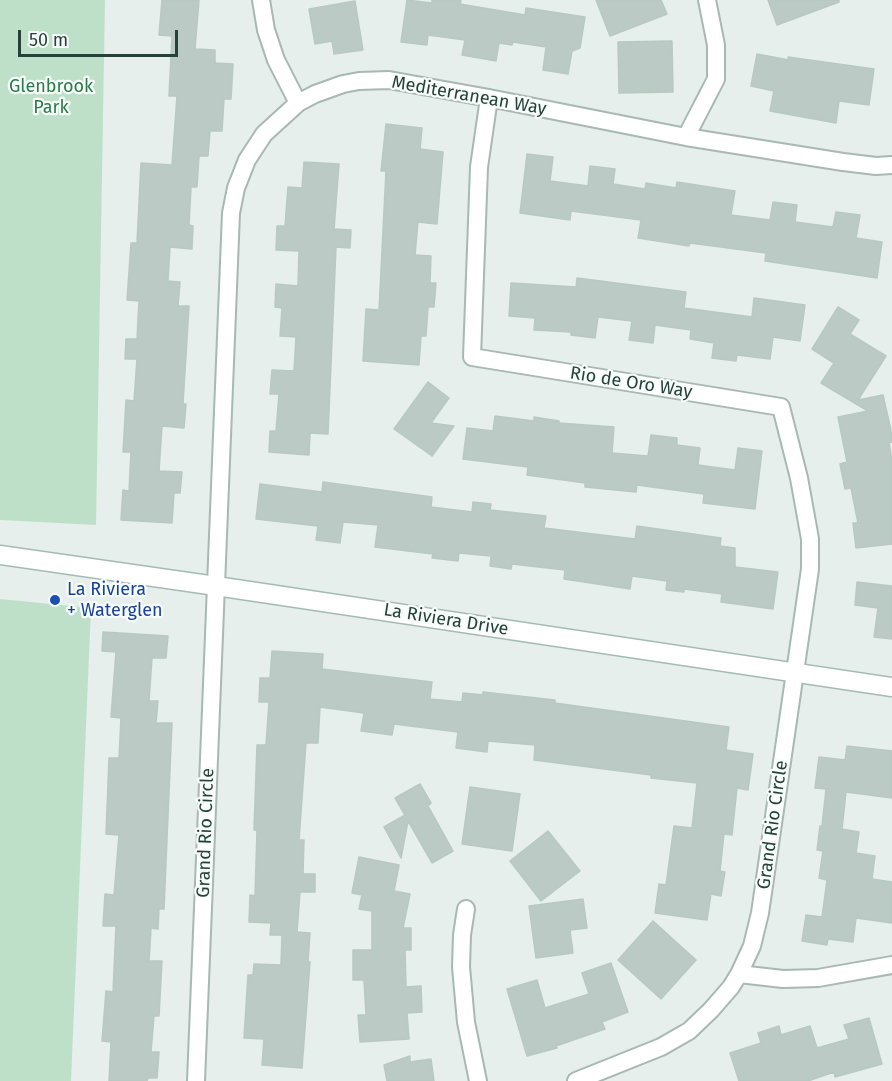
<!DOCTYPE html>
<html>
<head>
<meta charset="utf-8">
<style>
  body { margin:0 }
  #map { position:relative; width:892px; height:1081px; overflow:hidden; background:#e6efeb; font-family:"Fira Sans",sans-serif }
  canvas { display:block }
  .scale { position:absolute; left:18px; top:30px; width:160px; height:27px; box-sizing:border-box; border:3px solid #24423a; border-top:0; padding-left:8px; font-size:18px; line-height:21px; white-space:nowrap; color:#24423a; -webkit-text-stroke:4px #f7fbf9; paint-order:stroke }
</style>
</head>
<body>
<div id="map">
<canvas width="892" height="1081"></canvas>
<div class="scale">50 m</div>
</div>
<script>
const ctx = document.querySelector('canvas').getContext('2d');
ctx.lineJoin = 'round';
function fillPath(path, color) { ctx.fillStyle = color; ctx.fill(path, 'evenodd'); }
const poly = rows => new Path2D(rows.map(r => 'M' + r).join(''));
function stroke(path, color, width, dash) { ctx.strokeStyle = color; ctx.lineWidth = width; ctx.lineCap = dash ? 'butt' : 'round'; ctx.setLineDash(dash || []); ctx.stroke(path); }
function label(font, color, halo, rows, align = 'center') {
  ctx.font = font + ' "Fira Sans",sans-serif'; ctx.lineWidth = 4.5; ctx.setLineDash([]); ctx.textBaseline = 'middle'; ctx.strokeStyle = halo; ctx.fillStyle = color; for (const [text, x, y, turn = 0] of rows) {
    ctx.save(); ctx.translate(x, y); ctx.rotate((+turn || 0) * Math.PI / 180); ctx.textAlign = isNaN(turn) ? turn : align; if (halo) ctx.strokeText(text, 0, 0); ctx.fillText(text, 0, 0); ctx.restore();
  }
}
fillPath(poly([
  [0,0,105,0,96,525,0,520],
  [0,599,91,608,71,1081,0,1081]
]), '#bfe0c8');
const building = poly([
  [162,0,199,0,195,49,215,50,215,63,233,64,231,99,224,99,222,131,210,131,208,156,199,156,197,187,191,187,189,225,193,226,192,249,170,247,168,281,180,282,178,306,189,306,183,404,186,404,184,428,162,426,159,471,182,472,180,493,174,493,172,523,121,520,123,490,129,491,131,452,123,452,126,400,134,401,137,359,125,359,126,339,137,339,139,301,127,300,131,243,137,243,141,163,172,165,177,96,169,96,172,36,159,35,162,0],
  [407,0,432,3,432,0,461,0,460,4,525,15,526,8,585,17,580,48,572,51,568,74,543,70,546,47,513,42,512,45,499,43,496,61,462,55,465,40,428,35,427,45,401,42,407,0],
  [596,0,661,0,667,14,610,36,596,0],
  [768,0,839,0,839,2,777,25,768,0],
  [355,1,363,50,334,54,332,41,315,44,309,9,355,1],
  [672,41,673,92,619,93,618,42,672,41],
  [757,54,789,60,788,57,874,69,869,105,839,101,836,123,770,111,774,91,751,86,757,54],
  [386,124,422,128,420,149,443,152,437,224,418,222,415,255,431,256,430,283,436,283,434,307,428,307,426,336,421,336,419,365,363,361,366,309,379,310,386,171,381,171,386,124],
  [527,154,553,157,550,181,588,186,590,166,615,169,613,184,645,189,646,183,676,188,677,182,735,191,731,215,770,220,773,202,797,205,795,222,833,227,836,212,860,215,856,238,882,242,877,278,765,261,766,253,690,243,689,246,638,238,641,220,571,211,570,220,520,213,527,154],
  [304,162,339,164,334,229,351,230,350,248,336,247,328,434,310,433,309,455,269,452,270,431,276,431,279,394,270,394,272,370,294,371,296,337,280,336,282,308,275,307,276,284,298,286,299,251,276,250,277,226,285,226,288,187,302,188,304,162],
  [577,278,686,292,684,308,752,317,754,298,805,305,800,341,773,337,770,359,737,355,736,361,712,358,714,343,690,339,691,330,655,325,653,343,629,340,632,321,598,317,595,338,571,335,571,332,534,330,535,318,509,316,511,283,576,287,577,278],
  [838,307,859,320,850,334,886,356,858,400,883,395,892,435,892,442,889,443,892,459,892,544,856,548,853,523,858,523,851,488,845,489,840,464,847,462,838,417,868,411,821,383,834,363,812,349,838,307],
  [428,382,449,398,431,423,454,426,432,456,394,429,428,382],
  [495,416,534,421,534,417,559,421,559,423,614,427,612,453,648,456,651,435,677,438,677,445,700,448,698,465,735,470,738,448,762,451,755,509,703,503,704,494,637,485,636,492,585,487,585,483,527,475,528,467,463,459,467,428,493,431,495,416],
  [323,482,432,497,431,507,472,512,473,502,491,504,490,510,546,516,544,528,635,539,637,526,721,538,720,546,735,548,735,567,778,572,773,609,721,602,722,594,684,589,684,592,666,590,667,581,632,576,630,589,564,579,565,570,512,564,511,569,490,566,491,556,459,553,458,561,432,558,433,554,375,547,378,525,343,522,340,543,316,540,318,526,256,519,260,484,322,492,323,482],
  [857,582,892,586,892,639,874,637,878,608,855,605,857,582],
  [103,632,168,636,166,658,152,658,149,701,158,701,156,723,172,723,164,909,159,909,158,929,151,928,149,961,162,961,159,1016,154,1016,151,1052,159,1052,157,1078,148,1078,147,1081,109,1081,111,1042,102,1041,106,991,113,992,116,926,103,926,105,894,114,895,119,835,106,834,109,758,119,758,121,718,111,717,116,652,102,651,103,632],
  [272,651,323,654,322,669,432,682,430,699,462,702,463,693,483,695,483,692,555,700,555,703,729,727,726,750,753,754,748,790,737,788,732,835,724,834,720,871,725,872,721,896,711,894,707,920,655,913,659,884,666,885,674,826,692,828,697,783,651,778,651,775,534,760,535,745,488,741,487,752,456,748,458,732,394,724,392,735,361,731,364,713,320,707,318,743,306,743,299,840,304,840,303,874,315,874,315,892,300,892,297,932,310,933,308,962,310,962,302,1068,262,1065,264,1039,244,1038,248,975,253,975,254,964,281,965,282,935,270,935,271,923,249,922,250,895,255,896,257,830,254,830,257,745,266,745,269,702,259,702,260,678,270,678,272,651],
  [847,746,892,751,892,798,846,792,842,829,859,832,856,853,875,856,872,879,892,882,892,923,856,918,853,942,828,939,827,945,802,941,806,915,822,917,827,880,819,878,823,851,817,850,820,826,822,826,826,789,815,788,819,757,845,760,847,746],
  [420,784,431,803,428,806,453,851,432,863,408,821,401,858,384,827,405,815,395,798,420,784],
  [470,787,520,794,512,851,462,844,470,787],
  [548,831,580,871,541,901,510,861,548,831],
  [359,857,399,865,394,891,410,894,403,928,411,928,411,950,405,950,406,987,421,986,422,1012,407,1013,409,1039,360,1042,358,1015,366,1015,364,980,353,980,353,950,372,950,372,911,359,909,362,895,352,893,359,857],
  [583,899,587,928,570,930,573,953,536,958,529,906,583,899],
  [653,921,696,960,661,999,618,960,653,921],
  [611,963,628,1012,602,1022,605,1029,556,1046,557,1048,527,1056,507,989,537,980,545,1008,589,994,582,973,611,963],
  [869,1018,882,1064,835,1077,834,1072,808,1081,739,1081,730,1053,761,1043,758,1033,779,1026,781,1035,810,1026,817,1048,849,1039,844,1025,869,1018],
  [410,1056,410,1062,431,1059,434,1081,387,1081,384,1065,410,1056]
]);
fillPath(building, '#bbcac4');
stroke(building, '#b8c9c2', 1.5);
const street = poly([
  [261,0,266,30,276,60,298,103],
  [489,98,479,167,472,357,781,407,799,478,810,539,810,569,760,913,752,946,739,974],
  [686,137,716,79,716,45,707,0],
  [466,909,462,935,461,967,466,1022,478,1081],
  [196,1081,231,213,236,188,247,160,264,134,298,103,315,94,343,84,359,81,389,80,489,98,686,137,843,162,876,166,892,165],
  [576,1081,661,1047,689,1031,711,1010,731,987,739,974,783,979,818,978,892,965]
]);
const secondary = poly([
  [0,555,216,586,892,687]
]);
stroke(street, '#a8b8b2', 20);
stroke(secondary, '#a4bbb3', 21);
stroke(street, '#fff', 16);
stroke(secondary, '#fff', 18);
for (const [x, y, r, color] of [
  [55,600,6,"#1a4fb4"]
]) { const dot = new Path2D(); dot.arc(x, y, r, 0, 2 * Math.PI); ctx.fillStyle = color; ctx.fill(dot); stroke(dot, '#f7fbf9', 2); }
label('18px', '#2d7a4b', '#f7fbf9', [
  ["Glenbrook",51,87],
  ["Park",51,108]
]);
label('18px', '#24423a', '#f7fbf9', [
  ["Mediterranean Way",469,96,10],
  ["Rio de Oro Way",631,383,9],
  ["La Riviera Drive",446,620,9],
  ["Grand Rio Circle",773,825,-82],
  ["Grand Rio Circle",206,833,-88]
]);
label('18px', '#164399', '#f7fbf9', [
  ["La Riviera",67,590],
  ["+ Waterglen",67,611]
], 'left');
</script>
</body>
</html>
